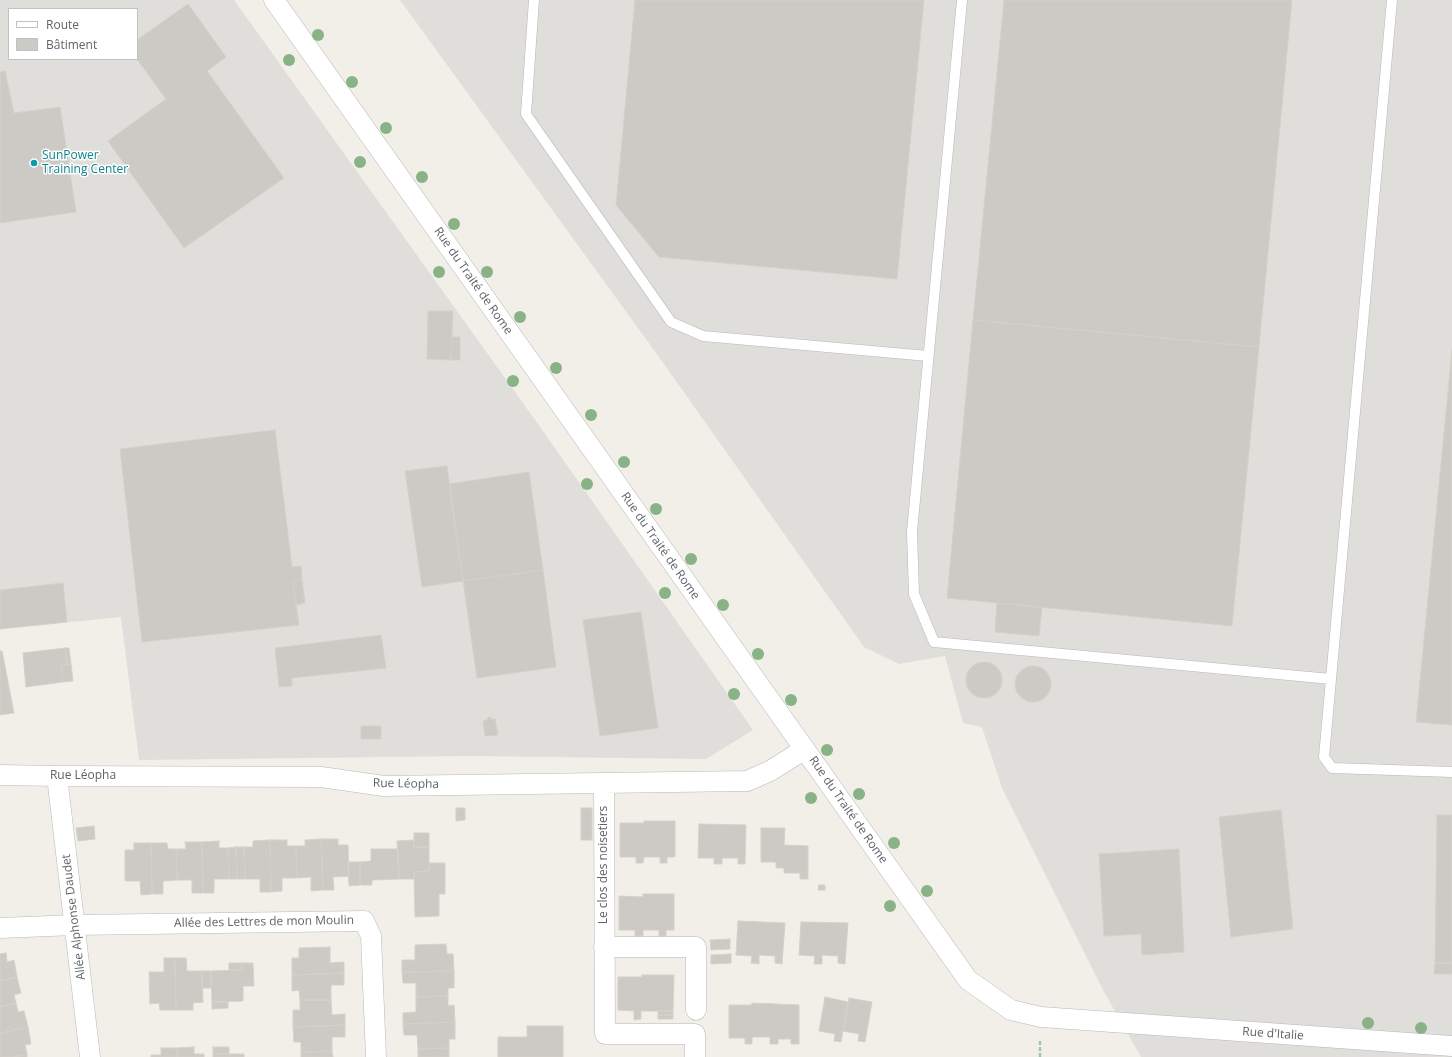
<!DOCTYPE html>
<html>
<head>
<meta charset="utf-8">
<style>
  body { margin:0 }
  #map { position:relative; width:1452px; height:1057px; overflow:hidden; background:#f1efe8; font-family:"Open Sans",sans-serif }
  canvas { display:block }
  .legend { position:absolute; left:8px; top:8px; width:130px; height:52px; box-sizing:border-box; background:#fff; border:1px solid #bfc1c3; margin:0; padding:5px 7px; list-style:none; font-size:12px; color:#5f6368 }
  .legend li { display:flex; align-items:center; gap:8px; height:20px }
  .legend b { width:20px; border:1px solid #bfc1c3 }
</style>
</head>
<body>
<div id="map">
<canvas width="1452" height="1057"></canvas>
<ul class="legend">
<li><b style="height:5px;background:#fff"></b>Route</li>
<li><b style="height:11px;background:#cccac5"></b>Bâtiment</li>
</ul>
</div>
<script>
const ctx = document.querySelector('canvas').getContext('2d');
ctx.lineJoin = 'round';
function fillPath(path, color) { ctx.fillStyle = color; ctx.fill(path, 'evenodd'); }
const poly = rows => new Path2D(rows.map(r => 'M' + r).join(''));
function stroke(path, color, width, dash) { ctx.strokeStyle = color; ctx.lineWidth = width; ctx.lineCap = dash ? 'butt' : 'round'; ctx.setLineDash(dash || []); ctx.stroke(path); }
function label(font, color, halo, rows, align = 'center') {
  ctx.font = font + ' "Open Sans",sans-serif'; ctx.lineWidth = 3; ctx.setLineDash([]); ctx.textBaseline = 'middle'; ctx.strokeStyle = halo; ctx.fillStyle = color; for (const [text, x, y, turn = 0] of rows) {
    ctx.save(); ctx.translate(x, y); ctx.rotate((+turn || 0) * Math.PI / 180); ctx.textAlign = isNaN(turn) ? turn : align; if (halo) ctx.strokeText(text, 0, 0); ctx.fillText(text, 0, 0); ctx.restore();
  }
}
fillPath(poly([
  [0,0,234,0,538,424,753,730,706,759,470,756,139,760,121,617,0,629],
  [9,9,137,9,137,59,9,59],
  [400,0,1452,0,1452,1057,1141,1057,1103,990,1002,788,982,727,963,723,945,656,899,664,864,647,664,364]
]), '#e0deda');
const building = poly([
  [635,0,924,0,897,279,659,257,616,205,635,0],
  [1004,0,1292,0,1259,347,973,320,1004,0],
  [188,4,226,57,207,71,284,178,184,248,108,141,166,99,137,59,137,40,188,4],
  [5,71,14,113,60,107,76,212,0,223,0,72,5,71],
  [428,311,453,311,451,360,427,359,428,311],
  [973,320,1259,347,1232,626,947,598,973,320],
  [452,337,460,337,460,360,451,360,452,337],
  [1452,350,1452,725,1416,722,1452,350],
  [275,430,292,567,301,566,302,580,293,581,299,625,142,642,120,449,275,430],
  [447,466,463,581,422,587,405,471,447,466],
  [529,472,543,570,463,581,449,484,529,472],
  [543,570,556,667,477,678,463,581,543,570],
  [302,580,305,603,296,605,293,581,302,580],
  [63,583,67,622,0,629,0,590,63,583],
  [997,603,1042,607,1039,636,995,632,997,603],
  [641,612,658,728,600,736,583,620,641,612],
  [381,635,386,668,292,678,292,686,279,687,275,648,381,635],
  [65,648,67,664,61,665,63,682,26,687,23,653,65,648],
  [65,648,69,648,71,664,67,664,65,648],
  [0,651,2,651,14,713,0,715,0,651],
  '966 680a18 18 0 1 1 36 0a18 18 0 1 1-36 0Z',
  [71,664,73,681,63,682,61,665,71,664],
  '1015 684a18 18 0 1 1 36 0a18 18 0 1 1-36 0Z',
  [491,717,491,720,495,719,498,735,485,736,483,721,487,720,487,718,491,717],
  [361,726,381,726,381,739,361,739,361,726],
  [456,808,465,808,465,820,456,821,456,808],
  [581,808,592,808,592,840,581,840,581,808],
  [1281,810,1293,929,1231,937,1219,817,1281,810],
  [1437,815,1452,815,1452,963,1435,963,1437,815],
  [644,821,675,821,675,857,667,857,667,863,660,863,660,857,644,857,643,863,636,863,636,857,620,857,620,823,644,823,644,821],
  [699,824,746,825,745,864,738,864,738,858,722,858,722,864,714,864,714,858,698,858,699,824],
  [94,826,95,839,78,841,76,828,94,826],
  [761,828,785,828,784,845,808,846,808,879,800,879,800,873,784,873,784,868,776,868,776,862,761,862,761,828],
  [414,833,429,833,429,847,414,847,414,833],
  [321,839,338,839,338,845,348,845,349,876,333,877,334,890,323,890,321,839],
  [321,839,323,890,311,891,311,877,297,878,296,846,305,846,305,840,321,839],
  [270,840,271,892,260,892,260,879,245,879,244,847,253,847,253,841,270,840],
  [270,840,287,840,287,846,296,846,297,878,282,878,282,891,271,892,270,840],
  [414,840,414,847,429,847,429,871,414,872,414,879,399,879,397,841,414,840],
  [219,841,219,848,228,848,229,879,214,879,214,893,203,893,202,842,219,841],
  [185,842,202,842,203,893,192,893,192,880,177,880,176,849,186,849,185,842],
  [134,843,151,843,152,894,141,895,140,881,125,881,125,850,134,850,134,843],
  [151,843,167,843,168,849,176,849,177,880,163,881,163,894,152,894,151,843],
  [236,847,237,879,229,879,228,848,236,847],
  [236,847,244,847,245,879,237,879,236,847],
  [371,849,398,849,399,879,372,880,372,885,360,885,360,862,371,861,371,849],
  [1179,849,1184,952,1142,955,1141,934,1104,936,1099,854,1179,849],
  [348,862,360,862,360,885,349,886,348,862],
  [429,863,445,863,445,894,439,894,439,916,415,917,414,872,429,871,429,863],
  [819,885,825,885,825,890,818,890,819,885],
  [643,894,674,894,674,930,666,930,666,936,659,936,659,930,643,930,643,936,635,936,635,930,619,930,619,896,643,897,643,894],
  [738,921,785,923,782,964,775,963,775,956,759,955,759,964,751,963,752,956,736,955,738,921],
  [801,922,848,923,845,964,838,963,838,956,822,955,822,964,814,964,815,956,799,955,801,922],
  [730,939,730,949,711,950,710,940,730,939],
  [446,944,447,954,453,954,454,971,402,972,402,960,415,960,415,945,446,944],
  [330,947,330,963,344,962,344,973,292,975,292,958,299,958,299,948,330,947],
  [6,953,7,962,14,960,17,977,0,981,0,954,6,953],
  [731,954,731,963,711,964,711,955,731,954],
  [164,958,175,958,176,1010,160,1010,159,1003,150,1004,149,972,164,972,164,958],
  [175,958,186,958,187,971,202,971,203,1002,193,1003,193,1010,176,1010,175,958],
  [229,963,242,963,242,970,229,970,229,963],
  [242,963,253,963,254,986,243,986,243,1001,212,1002,211,971,242,970,242,963],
  [1435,963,1452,963,1452,974,1434,974,1435,963],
  [202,971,211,971,211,988,202,988,202,971],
  [454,971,454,988,448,988,448,996,416,997,416,983,403,983,402,972,454,971],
  [344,973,344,985,331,985,331,1000,300,1000,299,990,292,991,292,975,344,973],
  [642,975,674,975,673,1011,641,1011,641,1019,634,1020,634,1011,618,1010,618,977,642,977,642,975],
  [17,977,21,993,14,995,16,1003,0,1007,0,981,17,977],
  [448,996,448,1006,454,1005,455,1022,403,1024,403,1013,416,1012,416,997,448,996],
  [825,997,848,1002,841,1042,834,1041,835,1034,819,1031,825,997],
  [849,998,872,1002,865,1042,858,1041,859,1034,843,1031,849,998],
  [300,1000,331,1000,332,1015,345,1014,345,1025,293,1027,293,1010,300,1010,300,1000],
  [212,1002,228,1002,228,1008,212,1009,212,1002],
  [16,1003,18,1012,24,1011,28,1027,0,1033,0,1007,16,1003],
  [752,1003,799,1005,799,1044,791,1044,791,1039,778,1039,778,1044,770,1044,770,1037,752,1037,752,1044,745,1044,745,1038,729,1038,729,1005,752,1005,752,1003],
  [658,1011,673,1011,673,1015,658,1015,658,1011],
  [658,1015,673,1015,673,1019,658,1019,658,1015],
  [455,1022,455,1039,449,1039,449,1048,418,1049,417,1035,404,1035,403,1024,455,1022],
  [345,1025,345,1037,332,1037,332,1051,301,1052,301,1042,294,1042,293,1027,345,1025],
  [527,1026,563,1026,563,1057,498,1057,498,1037,527,1037,527,1026],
  [28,1027,31,1044,25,1045,27,1054,14,1057,0,1057,0,1033,28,1027],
  [194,1047,194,1054,204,1054,204,1057,177,1057,177,1048,194,1047],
  [213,1047,229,1047,229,1054,213,1054,213,1047],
  [161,1048,177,1048,177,1057,151,1057,151,1055,161,1055,161,1048],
  [449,1048,449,1057,418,1057,418,1049,449,1048],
  [332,1051,333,1057,301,1057,301,1052,332,1051],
  [27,1054,27,1057,14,1057,27,1054],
  [213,1054,244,1054,244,1057,213,1057,213,1054]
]);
fillPath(building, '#cccac5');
stroke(building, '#d6d1c6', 1);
const service = poly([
  [534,0,526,114,671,322,703,336,928,356],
  [962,0,912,532,914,594,934,642,1331,679],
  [1392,0,1324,757,1332,768,1452,772]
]);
const minor = poly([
  [274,0,968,980,1011,1010,1041,1017,1452,1046],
  [0,775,57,776,321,777,384,786,747,781,770,771,805,749],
  [57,776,90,1057],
  [604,783,605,1034,695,1034,695,1057],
  [0,928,75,925,364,921,371,936,376,1057],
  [604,947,696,947,696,1010]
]);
stroke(service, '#b5b8bc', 11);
stroke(minor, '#b5b8bc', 21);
stroke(poly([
  [1040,1057,1040,1040]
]), '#9cc7a9', 2.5, [4, 2]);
stroke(service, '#fff', 10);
stroke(minor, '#fff', 20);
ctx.fillStyle = '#89b387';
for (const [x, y] of [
  [318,35],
  [289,60],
  [352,82],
  [386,128],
  [360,162],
  [422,177],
  [454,224],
  [439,272],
  [487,272],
  [520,317],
  [556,368],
  [513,381],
  [591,415],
  [624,462],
  [587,484],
  [656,509],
  [691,559],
  [665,593],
  [723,605],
  [758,654],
  [734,694],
  [791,700],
  [827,750],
  [859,794],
  [811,798],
  [894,843],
  [927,891],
  [890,906],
  [1368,1023],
  [1421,1028]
]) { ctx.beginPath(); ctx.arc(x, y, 6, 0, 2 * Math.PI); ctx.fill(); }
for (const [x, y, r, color] of [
  [34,163,4,"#0f9aa8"]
]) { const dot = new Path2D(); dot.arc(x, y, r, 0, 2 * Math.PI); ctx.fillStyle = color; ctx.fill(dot); stroke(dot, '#fff', 1.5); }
label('12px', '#0d838f', '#fff', [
  ["SunPower",42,156],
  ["Training Center",42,170]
], 'left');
label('12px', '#5f6368', '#fff', [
  ["Rue du Traité de Rome",473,281,55],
  ["Rue du Traité de Rome",660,546,55],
  ["Rue Léopha",83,776],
  ["Rue Léopha",406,784,1],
  ["Rue du Traité de Rome",848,810,55],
  ["Le clos des noisetiers",604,865,-90],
  ["Allée Alphonse Daudet",74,917,-97],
  ["Allée des Lettres de mon Moulin",264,922,-1],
  ["Rue d'Italie",1273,1034,4]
]);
</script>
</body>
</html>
